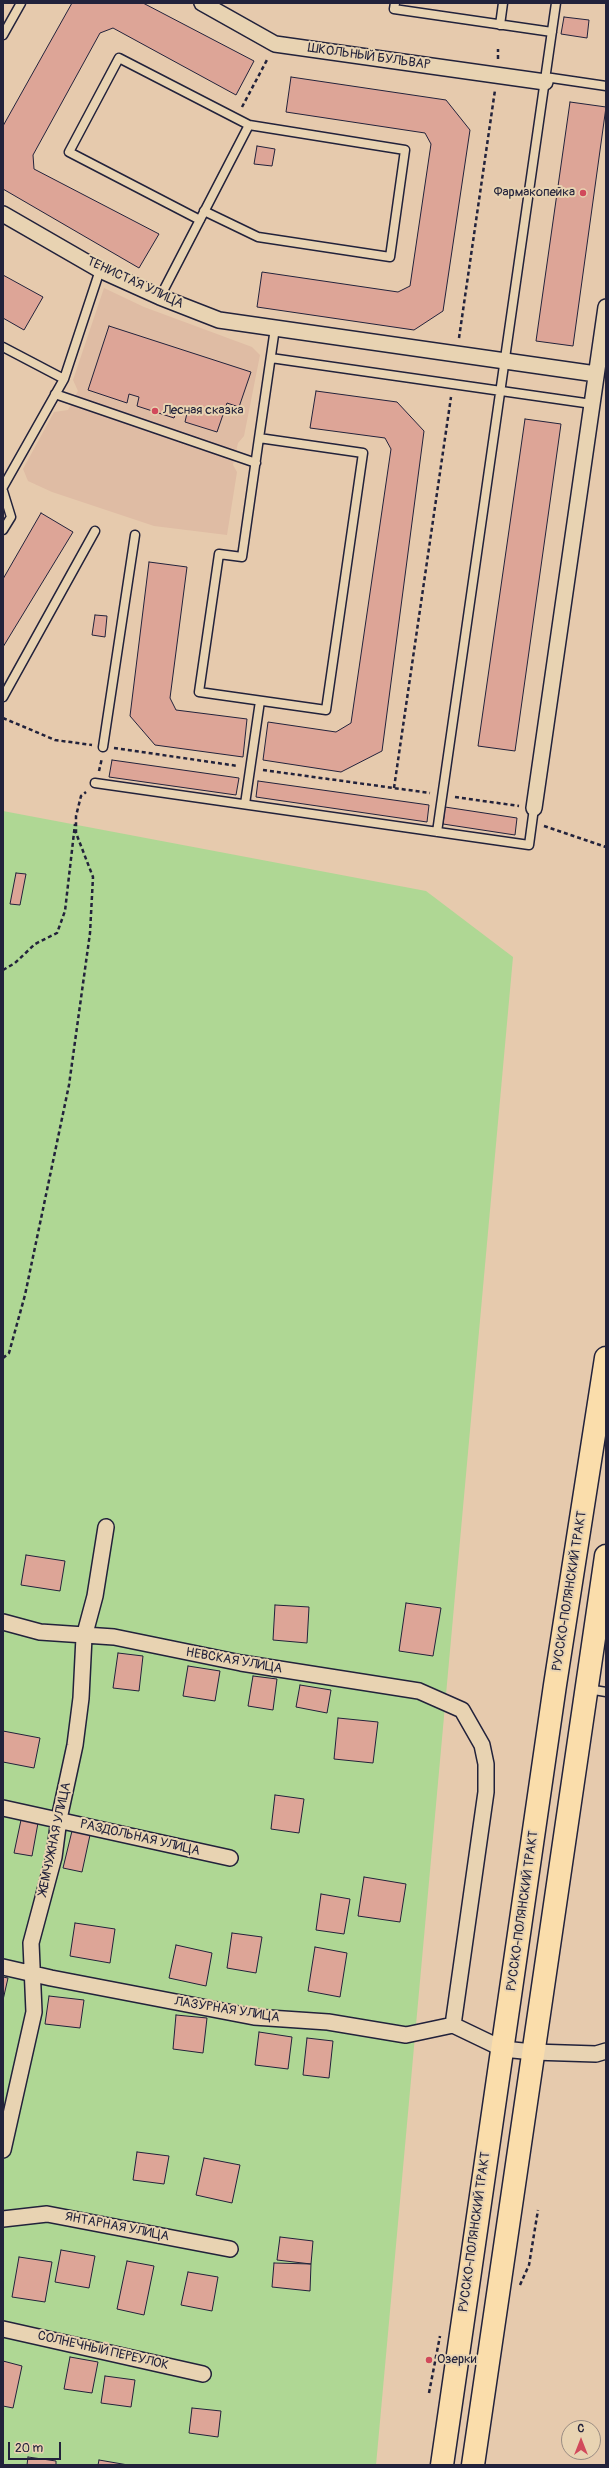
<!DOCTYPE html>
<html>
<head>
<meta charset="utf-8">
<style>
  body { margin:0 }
  #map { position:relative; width:609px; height:2468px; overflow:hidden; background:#e6caad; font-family:Pangolin,sans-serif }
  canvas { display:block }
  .frame { position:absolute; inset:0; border:4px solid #22223b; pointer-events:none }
  .north { position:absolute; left:561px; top:2420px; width:40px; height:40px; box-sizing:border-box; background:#e8d3b2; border:1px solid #998c82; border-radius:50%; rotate:0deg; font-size:11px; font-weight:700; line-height:16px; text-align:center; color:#22223b }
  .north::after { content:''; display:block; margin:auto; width:14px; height:18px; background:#d1495b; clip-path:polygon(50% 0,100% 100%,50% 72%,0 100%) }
  .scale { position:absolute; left:8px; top:2442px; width:53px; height:18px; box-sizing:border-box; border:2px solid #22223b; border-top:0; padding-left:5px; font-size:12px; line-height:14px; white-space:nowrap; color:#22223b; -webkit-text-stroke:3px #e8d3b2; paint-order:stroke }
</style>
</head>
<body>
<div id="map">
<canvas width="609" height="2468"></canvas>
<div class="frame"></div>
<div class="north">С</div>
<div class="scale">20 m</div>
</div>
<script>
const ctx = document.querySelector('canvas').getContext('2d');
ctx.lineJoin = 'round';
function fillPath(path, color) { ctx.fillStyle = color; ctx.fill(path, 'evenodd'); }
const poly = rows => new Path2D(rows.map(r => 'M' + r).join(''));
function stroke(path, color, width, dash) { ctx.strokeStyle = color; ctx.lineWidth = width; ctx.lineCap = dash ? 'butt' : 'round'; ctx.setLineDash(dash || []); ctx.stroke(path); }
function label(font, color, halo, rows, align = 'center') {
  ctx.font = font + ' Pangolin,sans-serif'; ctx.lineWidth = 4; ctx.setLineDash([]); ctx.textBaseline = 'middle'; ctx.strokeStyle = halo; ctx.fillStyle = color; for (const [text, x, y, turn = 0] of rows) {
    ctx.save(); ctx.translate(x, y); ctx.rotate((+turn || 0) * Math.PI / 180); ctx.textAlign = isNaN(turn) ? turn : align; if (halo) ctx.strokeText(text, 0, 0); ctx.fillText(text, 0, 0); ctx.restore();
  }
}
fillPath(poly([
  [104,288,144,307,252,347,260,355,244,436,238,443,233,465,237,472,227,535,154,526,52,492,28,481,23,469,54,412,68,410,78,391,73,380]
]), '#dfbca4');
fillPath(poly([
  [3,811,426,891,513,957,376,2465,3,2465]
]), '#afd794');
const building = poly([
  [72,3,143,3,254,61,236,95,113,28,100,33,33,155,34,169,159,234,139,268,3,189,3,126,72,3],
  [564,17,589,20,587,38,561,34,564,17],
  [291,77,446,100,470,130,443,311,414,330,257,307,262,272,398,292,410,286,431,144,425,133,286,112,291,77],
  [570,102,606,107,573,346,536,341,570,102],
  [257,146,275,149,272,166,254,164,257,146],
  [3,275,43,297,24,330,3,318,3,275],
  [109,326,251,372,239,407,227,403,217,432,185,422,187,413,177,410,174,418,137,406,139,397,129,394,127,403,88,390,109,326],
  [316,391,397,402,424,431,382,751,341,772,263,760,268,722,336,732,351,723,391,449,385,438,310,428,316,391],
  [525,419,561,424,515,751,478,746,525,419],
  [41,513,73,532,3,647,3,579,41,513],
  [149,562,187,567,170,698,176,710,247,719,243,757,155,745,130,716,149,562],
  [95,615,107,616,105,637,92,635,95,615],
  [112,760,239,778,236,795,109,777,112,760],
  [258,781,429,805,427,822,256,797,258,781],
  [445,807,517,818,515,835,443,824,445,807],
  [16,873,26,874,20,905,10,904,16,873],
  [26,1555,65,1561,60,1591,21,1585,26,1555],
  [406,1603,441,1608,433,1656,399,1651,406,1603],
  [275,1605,309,1607,307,1643,273,1640,275,1605],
  [118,1653,143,1656,139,1691,113,1688,118,1653],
  [188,1666,220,1671,215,1701,183,1696,188,1666],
  [253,1676,277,1679,273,1710,248,1706,253,1676],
  [300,1685,331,1690,327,1713,296,1707,300,1685],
  [338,1718,378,1722,373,1763,334,1759,338,1718],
  [3,1731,40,1738,34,1768,3,1762,3,1731],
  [275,1795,304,1799,299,1833,271,1829,275,1795],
  [21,1820,38,1823,32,1856,14,1853,21,1820],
  [72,1831,90,1835,82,1872,63,1868,72,1831],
  [364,1877,406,1884,400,1922,358,1916,364,1877],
  [321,1894,350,1899,344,1934,316,1930,321,1894],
  [75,1923,115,1929,110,1963,70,1956,75,1923],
  [232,1933,262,1937,256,1973,227,1968,232,1933],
  [176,1945,212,1953,206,1986,169,1978,176,1945],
  [315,1947,347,1953,340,1997,308,1991,315,1947],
  [3,1977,8,1978,3,2000,3,1977],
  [49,1996,84,2000,80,2028,45,2024,49,1996],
  [176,2015,207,2018,203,2053,173,2049,176,2015],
  [259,2032,292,2037,288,2069,255,2065,259,2032],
  [307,2038,333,2041,329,2078,303,2075,307,2038],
  [137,2152,169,2156,164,2184,133,2180,137,2152],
  [204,2158,240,2165,232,2203,196,2195,204,2158],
  [280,2237,313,2241,311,2264,277,2260,280,2237],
  [61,2250,95,2256,89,2288,55,2282,61,2250],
  [19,2257,52,2262,45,2302,12,2297,19,2257],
  [127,2261,154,2266,144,2315,117,2309,127,2261],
  [274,2263,311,2264,310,2291,272,2287,274,2263],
  [188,2272,218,2277,212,2311,181,2305,188,2272],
  [70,2357,98,2362,92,2393,64,2389,70,2357],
  [3,2361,22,2366,13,2408,3,2406,3,2361],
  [105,2376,135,2380,131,2407,101,2403,105,2376],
  [192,2408,221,2411,218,2437,189,2433,192,2408],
  [28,2457,56,2461,56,2465,27,2465,28,2457],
  [99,2460,128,2465,98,2465,99,2460]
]);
fillPath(building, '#dda597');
stroke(building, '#22223b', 1);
const lane = poly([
  [395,3,394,9,552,32],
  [500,25,503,3],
  [3,35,21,3],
  [545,77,606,86],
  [200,220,69,152,119,58,249,125,405,150,390,257,258,237,204,211],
  [160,297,249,125],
  [3,347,64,379],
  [271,358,592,404],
  [55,394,256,463],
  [259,438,242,557,219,554,199,692,326,710,363,453,259,438,275,328],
  [3,487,64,379,100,270],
  [3,491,11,517,3,530],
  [3,697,95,531],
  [103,747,135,535],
  [95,783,529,845,534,808],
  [245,804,260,701],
  [437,832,556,3],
  [588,1689,606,1692]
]);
const street = poly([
  [202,3,275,44,545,82],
  [3,214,100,270,160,297,219,320,596,374],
  [534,808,606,307],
  [3,1622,40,1632,114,1637,241,1663,419,1691,462,1710,482,1745,486,1764,486,1792,453,2025],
  [3,1808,230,1858],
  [3,1967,51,1978,254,2017,328,2022,406,2035,453,2025],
  [453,2025,503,2049,533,2052,596,2054,606,2051],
  [3,2150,34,2012,31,1943,54,1857,59,1819,75,1745,81,1698,84,1637,95,1596,106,1527],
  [3,2219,47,2214,230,2249],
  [3,2329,203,2374]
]);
const primary = poly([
  [442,2465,555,1685,606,1358],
  [473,2465,606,1556]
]);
stroke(lane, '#22223b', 11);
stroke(street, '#22223b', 18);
stroke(primary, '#22223b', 25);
stroke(poly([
  [498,59,498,49],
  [242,107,268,58],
  [459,338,495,90],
  [3,718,55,740,92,745],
  [114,748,238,766],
  [263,770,430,793],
  [99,771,102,758],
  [394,788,451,397],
  [455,797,519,806],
  [544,826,606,847],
  [3,970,15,963,35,944,57,933,65,911,75,824],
  [3,1358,9,1353,25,1295,69,1085,90,933,93,877,76,833,76,816,81,796,86,792],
  [520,2285,529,2265,538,2210],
  [429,2393,440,2336]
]), '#22223b', 2.5, [4, 3]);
stroke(lane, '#e8d3b2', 8);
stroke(street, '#e8d3b2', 15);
stroke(primary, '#faddab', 22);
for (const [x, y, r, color] of [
  [583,193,4,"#d1495b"],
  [155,411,4,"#d1495b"],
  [429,2360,4,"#d1495b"]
]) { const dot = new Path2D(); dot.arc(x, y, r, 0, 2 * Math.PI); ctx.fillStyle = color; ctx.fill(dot); stroke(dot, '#e8d3b2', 1.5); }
label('13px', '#22223b', '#e8d3b2', [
  ["ШКОЛЬНЫЙ БУЛЬВАР",369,57,8],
  ["ТЕНИСТАЯ УЛИЦА",135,283,25],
  ["РУССКО-ПОЛЯНСКИЙ ТРАКТ",570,1591,-81],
  ["НЕВСКАЯ УЛИЦА",234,1661,10],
  ["РАЗДОЛЬНАЯ УЛИЦА",140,1838,13],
  ["ЖЕМЧУЖНАЯ УЛИЦА",55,1839,-78],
  ["РУССКО-ПОЛЯНСКИЙ ТРАКТ",523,1911,-82],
  ["ЛАЗУРНАЯ УЛИЦА",227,2010,9],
  ["ЯНТАРНАЯ УЛИЦА",117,2227,11],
  ["РУССКО-ПОЛЯНСКИЙ ТРАКТ",475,2232,-82],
  ["СОЛНЕЧНЫЙ ПЕРЕУЛОК",103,2351,13]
]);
label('13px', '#22223b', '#e8d3b2', [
  ["Фармакопейка",575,193,"right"],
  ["Лесная сказка",163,411],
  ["Озерки",437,2360]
], 'left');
</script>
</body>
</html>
